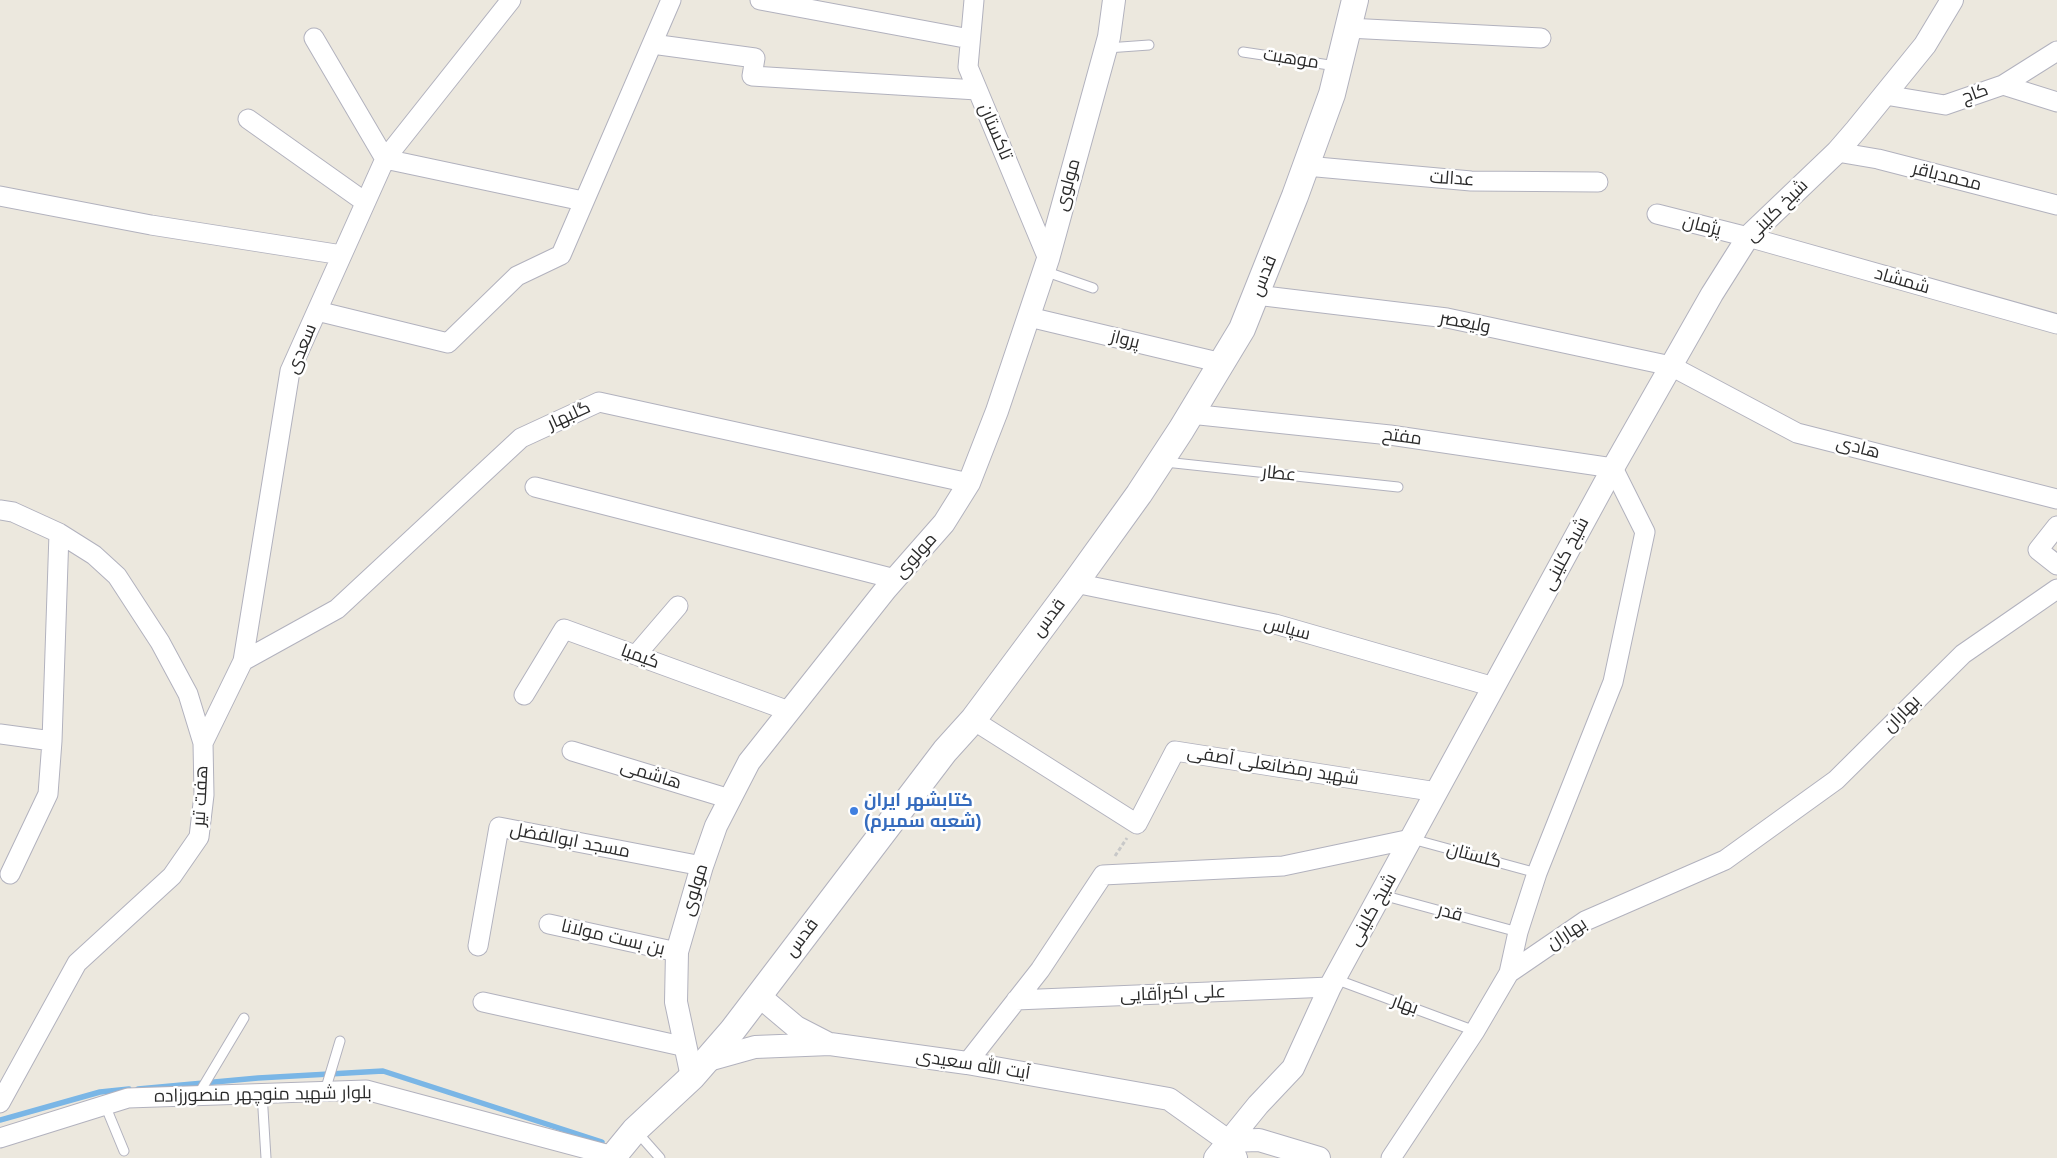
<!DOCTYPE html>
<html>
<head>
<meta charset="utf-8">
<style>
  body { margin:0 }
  canvas { display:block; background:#ece8de }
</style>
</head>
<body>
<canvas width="2057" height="1158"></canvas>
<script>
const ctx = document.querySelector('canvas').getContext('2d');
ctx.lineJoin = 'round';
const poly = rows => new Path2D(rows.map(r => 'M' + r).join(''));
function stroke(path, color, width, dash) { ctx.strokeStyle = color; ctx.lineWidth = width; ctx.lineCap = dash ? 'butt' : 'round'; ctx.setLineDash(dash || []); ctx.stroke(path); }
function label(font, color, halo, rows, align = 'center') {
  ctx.font = font + ' Helvetica,Cairo,sans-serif'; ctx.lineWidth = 5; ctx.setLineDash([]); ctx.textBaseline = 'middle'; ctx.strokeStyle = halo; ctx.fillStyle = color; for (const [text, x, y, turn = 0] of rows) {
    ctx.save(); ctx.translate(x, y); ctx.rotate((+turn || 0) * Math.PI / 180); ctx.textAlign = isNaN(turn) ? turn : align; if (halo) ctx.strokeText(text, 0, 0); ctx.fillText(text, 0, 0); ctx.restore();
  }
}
stroke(poly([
  [138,1089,258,1078,383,1071,602,1142],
  [0,1120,100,1092,129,1089]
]), '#7ab6e6', 5.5);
const service = poly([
  [1107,48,1149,45],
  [1243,52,1336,66],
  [1044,271,1093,288],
  [1165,462,1398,487],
  [1412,839,1537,873],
  [1382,895,1518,932],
  [1335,979,1475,1031],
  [325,1091,340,1041],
  [262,1093,266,1158],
  [198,1095,244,1018],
  [105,1105,124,1151],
  [637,1132,660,1158]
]);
const minor = poly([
  [760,0,970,39],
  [974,0,968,67,1048,259],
  [1348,28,1541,38],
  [314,38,385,159,583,201],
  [652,44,755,58,752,76,977,90],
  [2003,85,2057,102],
  [1885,95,1945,105,2003,85,2057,51],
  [248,119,365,202],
  [1837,152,1878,159,2057,205],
  [1306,166,1471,181,1598,182],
  [0,196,151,225,342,255],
  [1657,214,1748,237,2057,324],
  [1256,295,1447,318,1671,366,1797,433,2057,499],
  [317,311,448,343,517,276,561,255,671,0],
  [1029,317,1222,363],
  [1190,414,1390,435,1613,468,1645,532,1613,682,1537,873,1518,932,1509,973,1475,1031,1391,1158],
  [535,487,895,579],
  [0,510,13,512,59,533,94,555,117,576,160,642,188,694,203,743,204,795,199,837,172,876,77,963,0,1103],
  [2057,526,2038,550,2057,565],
  [1075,583,1275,624,1494,687],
  [636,655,678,606],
  [243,661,337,609,521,438,599,402,969,483],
  [524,695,564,629,789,711],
  [973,720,1137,824,1175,751,1437,792],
  [0,734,52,741],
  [203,743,243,661,290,371,385,159,511,0],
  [572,751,730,799],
  [10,874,48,794,52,741,59,533],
  [549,924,677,952],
  [478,946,499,827,702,866],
  [1509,973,1585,921,1725,860,1836,780,1963,654,2057,589],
  [1016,1000,1330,987],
  [483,1002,686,1047],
  [967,1063,1040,970,1103,875,1283,866,1411,839],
  [0,1138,128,1098,366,1090,613,1156]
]);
const tertiary = poly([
  [758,995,796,1027,829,1044],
  [705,1061,755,1047,830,1044,967,1063,1169,1099,1228,1141,1236,1158],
  [692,1077,676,1002,677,952,702,866,716,826,749,762,886,589,944,523,969,483,997,411,1048,259,1109,37,1114,0],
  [1228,1141,1259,1140,1319,1158],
  [1215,1158,1258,1105,1293,1068,1330,987,1613,468,1712,294,1748,237,1837,152,1856,130,1925,45,1952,0]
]);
const secondary = poly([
  [612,1158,635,1130,692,1077,732,1031,945,751,973,720,1075,583,1139,494,1181,430,1242,329,1295,196,1332,94,1355,0]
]);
stroke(service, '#b2b2be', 11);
stroke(minor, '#b2b2be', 21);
stroke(tertiary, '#b2b2be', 24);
stroke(secondary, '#b2b2be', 28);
stroke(poly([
  [1115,856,1127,838]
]), '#c8c8c8', 3, [4, 2.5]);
stroke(service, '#fff', 9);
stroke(minor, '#fff', 19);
stroke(tertiary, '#fff', 22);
stroke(secondary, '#fff', 26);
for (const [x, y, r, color] of [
  [854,811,5,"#3f7fe0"]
]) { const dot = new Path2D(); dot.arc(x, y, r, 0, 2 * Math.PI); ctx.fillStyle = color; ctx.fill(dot); stroke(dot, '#fff', 2); }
label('18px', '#2b2b2b', '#fff', [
  ["موهبت",1291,59,9],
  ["کاج",1975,94,-20],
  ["تاکستان",995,132,67],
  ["محمدباقر",1947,177,14],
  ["عدالت",1452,179,4],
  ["مولوی",1068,185,-75],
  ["شیخ کلینی",1777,211,-45],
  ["پژمان",1702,226,14],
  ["قدس",1264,276,-68],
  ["شمشاد",1902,281,16],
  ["ولیعصر",1465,323,11],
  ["پرواز",1125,340,14],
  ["سعدی",302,349,-68],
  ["گلبهار",569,416,-24],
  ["مفتح",1402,437,8],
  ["هادی",1858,448,14],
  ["عطار",1279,474,6],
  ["شیخ کلینی",1566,554,-62],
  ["مولوی",916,556,-48],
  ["قدس",1049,618,-53],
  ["سپاس",1287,629,15],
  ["کیمیا",640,657,20],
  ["بهاران",1902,714,-45],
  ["شهید رمضانعلی آصفی",1273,766,9],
  ["هاشمی",651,775,17],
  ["هفت تیر",201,796,-87],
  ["مسجد ابوالفضل",570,841,11],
  ["گلستان",1474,856,15],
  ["مولوی",695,890,-73],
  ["شیخ کلینی",1373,910,-61],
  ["قدر",1450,913,15],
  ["بهاران",1567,934,-33],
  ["بن بست مولانا",613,938,13],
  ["قدس",802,938,-53],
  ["علی اکبرآقایی",1173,994,-2],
  ["بهار",1405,1005,20],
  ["آیت الله سعیدی",973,1065,9],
  ["بلوار شهید منوچهر منصورزاده",263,1095,-1]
]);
label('bold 18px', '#366cbe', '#fff', [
  ["کتابشهر ایران",864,801],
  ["(شعبه سمیرم)",864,822]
], 'left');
</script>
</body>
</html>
